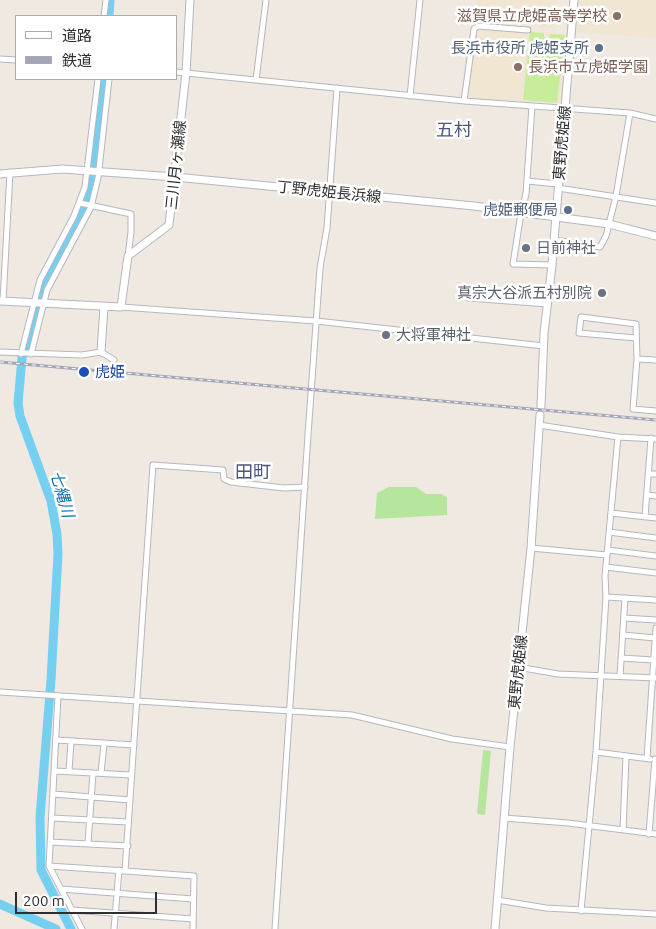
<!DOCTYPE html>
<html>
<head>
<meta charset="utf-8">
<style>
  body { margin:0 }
  #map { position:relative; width:656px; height:929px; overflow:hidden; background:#efe9e1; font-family:Ubuntu,"Noto Sans JP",sans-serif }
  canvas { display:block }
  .legend { position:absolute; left:15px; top:15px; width:162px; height:65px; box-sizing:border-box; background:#fff; border:1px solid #ababab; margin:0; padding:6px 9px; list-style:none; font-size:15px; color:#2e2e2e }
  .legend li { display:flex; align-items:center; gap:10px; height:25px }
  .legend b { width:25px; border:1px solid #ababab }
  .scale { position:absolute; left:15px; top:892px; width:142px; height:22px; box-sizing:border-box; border:2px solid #2e2e2e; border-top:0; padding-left:6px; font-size:15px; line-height:18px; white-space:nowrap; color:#2e2e2e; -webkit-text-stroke:4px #fff; paint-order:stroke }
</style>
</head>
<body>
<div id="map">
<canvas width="656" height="929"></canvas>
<ul class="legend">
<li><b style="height:6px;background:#fff"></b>道路</li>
<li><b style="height:6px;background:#a3a6b8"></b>鉄道</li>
</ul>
<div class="scale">200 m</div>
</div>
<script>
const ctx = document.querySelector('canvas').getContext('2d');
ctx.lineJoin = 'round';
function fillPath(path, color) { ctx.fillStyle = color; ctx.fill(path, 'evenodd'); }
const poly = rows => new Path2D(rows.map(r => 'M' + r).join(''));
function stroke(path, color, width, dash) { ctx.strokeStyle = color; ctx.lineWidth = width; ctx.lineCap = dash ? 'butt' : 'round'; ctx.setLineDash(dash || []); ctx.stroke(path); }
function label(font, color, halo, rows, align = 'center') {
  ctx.font = font + ' Ubuntu,"Noto Sans JP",sans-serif'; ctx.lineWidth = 5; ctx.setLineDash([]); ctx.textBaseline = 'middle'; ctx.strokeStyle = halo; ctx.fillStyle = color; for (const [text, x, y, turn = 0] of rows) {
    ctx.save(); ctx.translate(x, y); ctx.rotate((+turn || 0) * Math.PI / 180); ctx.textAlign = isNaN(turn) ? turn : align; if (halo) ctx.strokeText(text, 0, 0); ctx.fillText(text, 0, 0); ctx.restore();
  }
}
fillPath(poly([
  [477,0,557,0,554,29,475,20],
  [579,0,656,0,656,38,577,32],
  [475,26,568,34,563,99,560,103,467,99]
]), '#f0e6d1');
fillPath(poly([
  [389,487,416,487,426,494,441,494,447,497,447,515,375,519,377,493],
  [483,750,491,751,485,815,477,814]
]), '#b6e59e');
fillPath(poly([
  [530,32,544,33,544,37,549,38,550,34,565,35,557,103,523,100]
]), '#c9ec9a');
stroke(poly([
  [109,16,110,0],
  [0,904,56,929],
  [71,929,41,870,40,817,51,680,58,554,57,534,51,501,20,416,18,403,22,358,43,288,80,216,92,183,103,79]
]), '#75cff0', 9);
const minor = poly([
  [104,16,106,0],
  [0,59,16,60],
  [176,72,464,101,630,113,656,119],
  [256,80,266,0],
  [410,96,420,0],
  [464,101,474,29,478,26,528,30],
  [532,106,526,194,521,213,513,264,552,265],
  [527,181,558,184],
  [558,188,656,203],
  [80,203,131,214,131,232,128,256],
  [554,240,600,247,606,236,616,196,630,113],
  [469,298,547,304],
  [3,301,10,172],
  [121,307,316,321,544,346],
  [636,338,579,333,581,317,636,324,637,359],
  [0,352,82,355,101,352,114,360],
  [21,354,40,280,74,216,85,187,98,79],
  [31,354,47,290,91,207,98,178,109,79],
  [656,360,637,359,633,409,656,411],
  [539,425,618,437,656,439],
  [648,474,656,474],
  [647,495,656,496],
  [611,513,656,518],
  [645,517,651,438],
  [609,532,656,538],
  [531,548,607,555],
  [608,550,656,556],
  [606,567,656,573],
  [606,597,605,576,618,437],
  [624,618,656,620],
  [623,635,655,638],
  [621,658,654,660],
  [518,667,558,674,656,678],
  [620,676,625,598],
  [0,692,352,715,452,739,510,747],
  [58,696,49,866,82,929],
  [57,740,134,745],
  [596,752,650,759],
  [647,758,656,628],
  [55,771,131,775],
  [69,771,71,742],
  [101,773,104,744],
  [53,794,130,800],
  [52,818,128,822],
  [504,818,568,823,656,834],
  [623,830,626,756],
  [649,834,655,759],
  [50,842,128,846],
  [88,843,93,773],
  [49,866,125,871,153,465,223,470,224,479,231,482,284,488,305,487],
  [125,871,194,876,193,929],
  [61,889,193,899],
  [497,900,546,908,656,914],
  [72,910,193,919],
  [581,911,596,752,606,597,656,600],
  [114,929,119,870],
  [275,929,308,435,320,268,327,228,337,88]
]);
const secondary = poly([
  [0,174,62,169,175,177,474,206,609,224,656,236],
  [0,301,121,307,128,256,169,225,186,73,190,0],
  [101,352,104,307],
  [541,406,544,333,552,265,574,0],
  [495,929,510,747,531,548,540,415]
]);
stroke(minor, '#b4b7c1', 7);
stroke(secondary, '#b4b7c1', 9);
stroke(minor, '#fff', 5);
stroke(secondary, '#fff', 7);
const rail = poly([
  [0,362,656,420]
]);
stroke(rail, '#a3a6b8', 3);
stroke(rail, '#fff', 1, [4]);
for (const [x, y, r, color] of [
  [617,16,5,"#8d6e63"],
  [599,48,5,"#5c6f8a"],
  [518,67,5,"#8d6e63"],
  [568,210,5,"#5c6f8a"],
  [526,248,5,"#6b7280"],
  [602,293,5,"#6b7280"],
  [386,335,5,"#6b7280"],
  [84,372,6,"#1a4fb4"]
]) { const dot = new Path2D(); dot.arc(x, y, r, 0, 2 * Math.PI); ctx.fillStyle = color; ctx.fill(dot); stroke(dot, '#fff', 2); }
label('15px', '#785e54', '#fff', [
  ["滋賀県立虎姫高等学校",607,16],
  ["長浜市立虎姫学園",528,67,"left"]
], 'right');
label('15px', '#4e5e75', '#fff', [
  ["長浜市役所 虎姫支所",589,48],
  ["虎姫郵便局",558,210]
], 'right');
label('15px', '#2e2e2e', '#fff', [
  ["東野虎姫線",562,143,-85],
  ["三川月ヶ瀬線",176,165,-84],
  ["丁野虎姫長浜線",329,192,6],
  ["東野虎姫線",518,672,-84]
]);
label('15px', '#5b616d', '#fff', [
  ["日前神社",536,248],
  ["真宗大谷派五村別院",592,293,"right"],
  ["大将軍神社",396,335]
], 'left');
label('15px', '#164399', '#fff', [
  ["虎姫",95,372]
], 'left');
label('italic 16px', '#0d6fa3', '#fff', [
  ["七縄川",62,494,74]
]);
label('18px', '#4d5680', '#fff', [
  ["五村",454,130],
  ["田町",253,472]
]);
</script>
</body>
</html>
